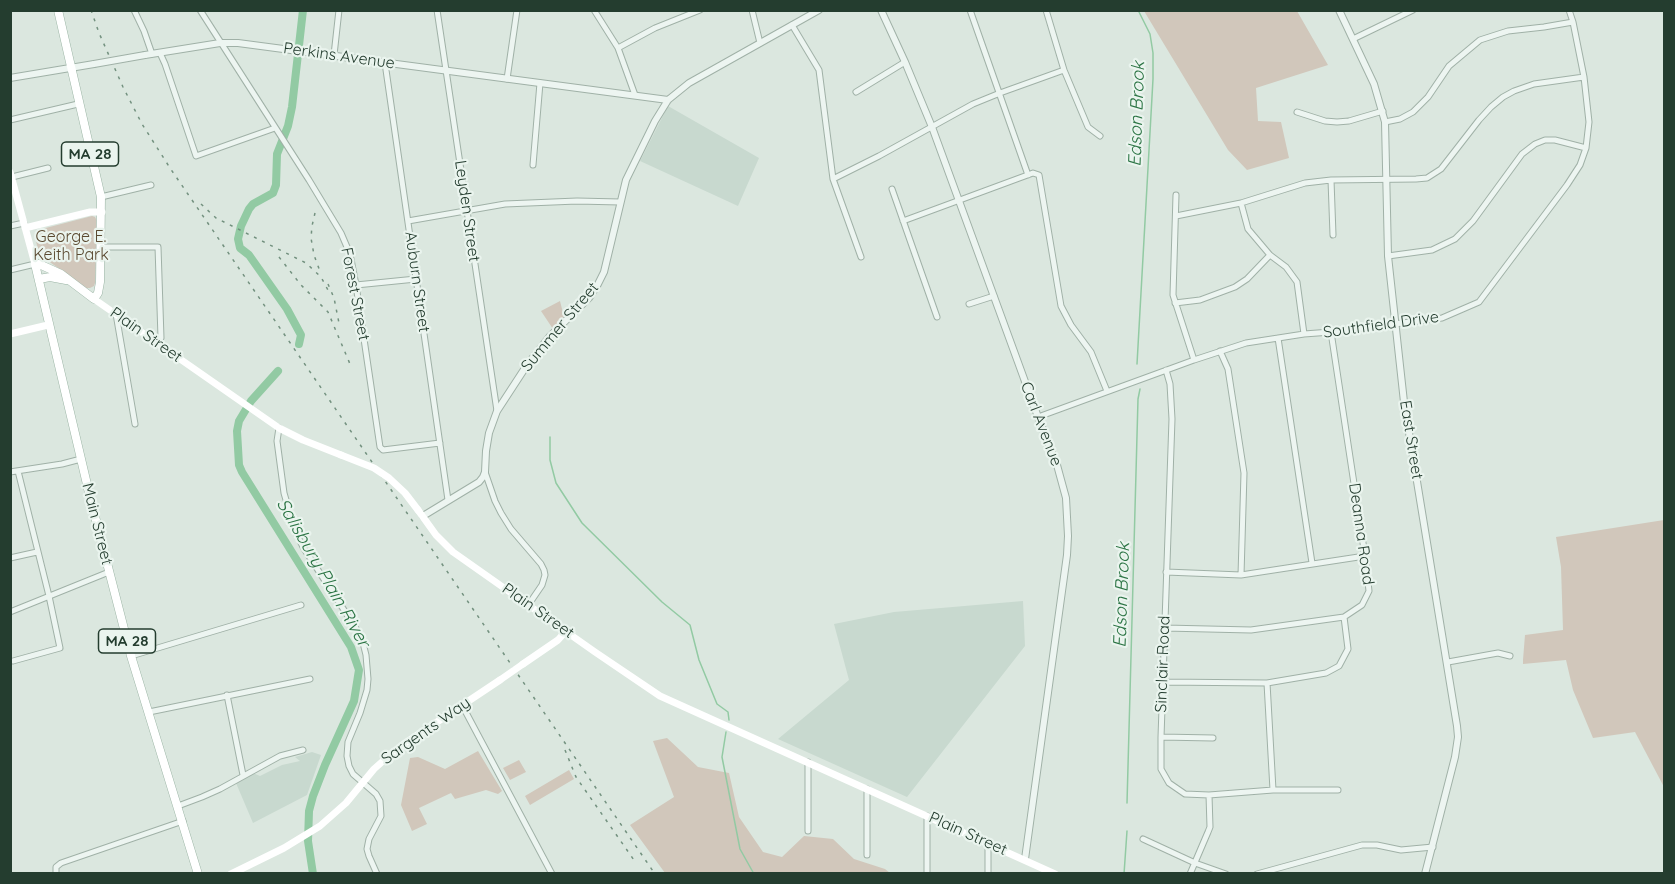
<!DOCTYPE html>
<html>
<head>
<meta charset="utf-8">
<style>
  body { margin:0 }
  #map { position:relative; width:1675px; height:884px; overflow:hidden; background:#dbe7df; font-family:Quicksand,sans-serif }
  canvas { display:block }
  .frame { position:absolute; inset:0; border:12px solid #243d2f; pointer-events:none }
</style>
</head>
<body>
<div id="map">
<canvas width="1675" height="884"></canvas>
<div class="frame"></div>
</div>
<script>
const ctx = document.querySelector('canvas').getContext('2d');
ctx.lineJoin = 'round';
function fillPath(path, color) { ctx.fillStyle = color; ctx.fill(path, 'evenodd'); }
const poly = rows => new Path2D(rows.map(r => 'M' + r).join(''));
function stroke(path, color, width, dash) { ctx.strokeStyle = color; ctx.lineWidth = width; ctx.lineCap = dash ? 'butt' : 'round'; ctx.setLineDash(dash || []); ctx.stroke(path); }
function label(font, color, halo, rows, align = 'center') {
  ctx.font = font + ' Quicksand,sans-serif'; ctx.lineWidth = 4.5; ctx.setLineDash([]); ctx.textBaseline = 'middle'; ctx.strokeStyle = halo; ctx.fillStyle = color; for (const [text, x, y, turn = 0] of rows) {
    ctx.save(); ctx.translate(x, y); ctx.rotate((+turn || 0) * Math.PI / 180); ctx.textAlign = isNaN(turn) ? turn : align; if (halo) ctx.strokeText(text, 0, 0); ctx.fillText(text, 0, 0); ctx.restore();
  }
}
fillPath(poly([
  [668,106,759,158,738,206,640,161],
  [1023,601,1025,646,907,797,778,739,849,680,834,624,894,612],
  [312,752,321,755,307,795,253,823,236,783,253,773,260,776,282,765,300,761,295,757]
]), '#c8d9cf');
fillPath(poly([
  [1144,11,1297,11,1328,65,1256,88,1258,121,1281,122,1289,158,1247,170,1228,150],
  [92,216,95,217,97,221,95,283,94,286,90,288,86,288,40,255,34,235,36,231,38,230],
  [560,301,564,317,553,329,541,311],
  [1664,520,1664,787,1635,732,1593,738,1573,690,1566,660,1523,664,1523,660,1525,635,1563,630,1561,567,1556,537],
  [667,738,698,767,729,773,739,817,763,852,782,857,804,836,833,839,854,859,885,869,890,873,665,873,630,825,674,797,653,741],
  [478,751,502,791,498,794,486,790,455,799,451,793,419,808,427,824,412,831,401,805,410,758,418,757,445,769],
  [519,760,526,772,510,780,503,768],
  [569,770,574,779,530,805,525,796]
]), '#d1c7bb');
stroke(poly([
  [1137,364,1153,79,1153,53,1150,34,1138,10],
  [550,437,550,460,556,483,582,523,662,602,690,625,699,660,717,704,728,712,729,720],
  [726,732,722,757,740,849,754,874],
  [1127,803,1138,399,1140,389],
  [1124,874,1127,831]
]), '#92caa3', 1.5);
stroke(poly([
  [299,344,301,335,287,309,249,255,240,248,238,239,241,226,249,209,253,204,273,193,276,185,277,154,288,126,292,107,303,10],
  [278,371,251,401,239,421,237,431,239,465,242,472,351,647,359,670,354,701,325,765,313,796,309,811,308,841,313,874]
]), '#92caa3', 8);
const minor = poly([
  [134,10,144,31,152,54],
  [200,10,309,180,341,233,350,254,356,285,380,447,383,450,440,443],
  [437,10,497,411],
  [594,10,618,48,635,95],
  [752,10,760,43],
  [970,10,1028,175],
  [1046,10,1064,70,1088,127,1100,136],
  [792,25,819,70,833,179,861,257],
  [1353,39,1413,10],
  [618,48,655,28,700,10],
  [160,53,165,64,196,156,275,128],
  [334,55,339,10],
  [385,63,448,500],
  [507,79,517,10],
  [856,92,905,62],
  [1297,112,1325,121,1337,122,1349,121,1383,111],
  [10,120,78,104],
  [1385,122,1400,119,1413,112,1428,97,1449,66,1480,40,1508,31,1544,27,1573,22],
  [533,165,540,83],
  [12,177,48,168],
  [833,179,879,156,973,104,1000,93,1064,70],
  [1331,180,1333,235],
  [892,189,937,317],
  [1176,195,1173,295,1194,360],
  [101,197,151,185],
  [1241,203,1248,229,1270,255,1286,267,1297,282,1304,334],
  [1176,216,1241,203,1305,183,1331,180,1416,179,1427,178,1441,169,1479,120,1491,107,1503,97,1514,91,1534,84,1584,77],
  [408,221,505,204,577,201,620,202],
  [903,221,1033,173,1039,175,1061,306,1071,325,1091,352,1107,391],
  [10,226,24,223],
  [101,247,158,247,161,338,158,344],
  [1388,256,1432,250,1455,239,1473,221,1522,154,1535,144,1545,140,1555,140,1586,148],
  [10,270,35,264],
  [356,285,416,279],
  [1175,303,1200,300,1235,287,1247,279,1270,255],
  [969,304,994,296],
  [116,314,135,424],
  [1278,338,1312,563],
  [1220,351,1228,369,1244,473,1241,575],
  [1166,370,1170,384,1172,419,1161,737,1161,769,1169,783,1185,794,1209,795,1273,790,1338,790],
  [1038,417,1194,360,1246,343,1304,334,1331,332,1442,318,1479,302,1567,185,1580,165,1586,148,1589,122,1584,77,1573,22,1569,10],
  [279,428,277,441,284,493,295,531,303,547,357,630,363,643,366,655,368,679,367,690,360,713,348,742,347,756,349,766,353,774,376,794,380,801,381,816,369,839,367,849,369,856,377,874],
  [10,472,62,464,81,459],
  [485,472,495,501,501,513,511,529,541,564,544,570,545,575,542,585,529,604],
  [10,558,37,552],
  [1166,572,1241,575,1365,556],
  [10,612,109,572],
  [1165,628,1251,630,1344,617,1362,605,1369,591,1365,556,1331,332],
  [131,656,301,605],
  [13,661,60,648,49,596,18,471],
  [1448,662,1498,653,1510,656],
  [1163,682,1267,683,1326,673,1339,666,1348,649,1344,617],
  [1267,683,1273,790],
  [227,695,243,775],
  [462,705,552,874],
  [149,712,310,679],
  [1161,737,1213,738],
  [808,762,808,831],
  [867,789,867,855],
  [178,806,202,797,220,789,280,756,303,750],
  [1143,839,1195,863,1226,874],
  [988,845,988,874],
  [56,874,56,867,61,863,183,821],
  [927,874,927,816],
  [1190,874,1208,832,1210,827,1209,795],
  [1257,874,1362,845,1377,845,1401,850,1433,847]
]);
const tertiary = poly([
  [881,10,905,62,932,127,1038,417,1057,465,1066,498,1068,536,1067,555,1025,859],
  [1339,10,1374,84,1385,122,1388,256,1404,402,1457,726,1458,737,1455,757,1425,874],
  [145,55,220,43,238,43,668,100],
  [10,78,94,64],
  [423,516,479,482,483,477,485,472,486,451,489,433,497,411,527,365,550,336,589,298,598,284,604,272,626,180,655,121,668,100,689,83,819,10]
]);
const primary = poly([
  [58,10,101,197,100,282,98,293,94,299,61,274,39,264,35,264,90,497,131,656,198,874],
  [39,279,50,277,66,280]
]);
stroke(minor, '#a0b1a7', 7);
stroke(tertiary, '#a0b1a7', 8);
stroke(primary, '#99b3a3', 9);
stroke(minor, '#edf5f1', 5);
stroke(tertiary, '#edf5f1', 6);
stroke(poly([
  [10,172,35,264],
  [25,228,90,212,102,212],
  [94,299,279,428,303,440,341,455],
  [10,334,48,325],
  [418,510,436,535,453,552,595,652,660,696,1055,874],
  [523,664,558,640,566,631],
  [231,874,284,848,320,826,346,803,374,769,391,754,404,744,500,680]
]), '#fff', 7);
stroke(primary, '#fff', 8);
stroke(poly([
  [91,10,99,33,123,87,142,124,170,168,655,874],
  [201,204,216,218,306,263,321,277,329,292],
  [315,213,312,226,311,238,314,255,321,274],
  [279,257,301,285,328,312,350,364],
  [328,284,334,298,339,323],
  [565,750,576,777,636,863]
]), '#73917f', 1.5, [3, 6]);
const tertiaryBridge = poly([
  [94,64,145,55]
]);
stroke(tertiaryBridge, '#a0b1a7', 8, []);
stroke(tertiaryBridge, '#edf5f1', 6);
stroke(poly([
  [341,455,374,468,389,478,405,493,418,510],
  [500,680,523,664]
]), '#fff', 7);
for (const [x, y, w] of [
  [90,154,57],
  [127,641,57]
]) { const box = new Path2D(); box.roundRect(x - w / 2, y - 12, w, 24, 4.5); ctx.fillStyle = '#eaf4ee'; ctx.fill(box); stroke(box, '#243d2f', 1.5); }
label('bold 15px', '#243d2f', null, [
  ["MA 28",90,154],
  ["MA 28",127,641]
]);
label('16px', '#243d2f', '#eaf4ee', [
  ["Perkins Avenue",339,56,8],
  ["Leyden Street",467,211,82],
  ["Auburn Street",417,282,82],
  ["Forest Street",355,294,79],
  ["Southfield Drive",1381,325,-8],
  ["Summer Street",560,327,-50],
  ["Plain Street",146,335,35],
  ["Carl Avenue",1041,424,69],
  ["East Street",1411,440,81],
  ["Main Street",97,524,76],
  ["Deanna Road",1361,534,82],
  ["Plain Street",538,611,35],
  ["Sinclair Road",1163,664,-88],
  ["Sargents Way",426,731,-35],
  ["Plain Street",968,834,24]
]);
label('16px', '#5a4930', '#eaf4ee', [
  ["George E.",71,237],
  ["Keith Park",71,255]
]);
label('italic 18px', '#2b7444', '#eaf4ee', [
  ["Edson Brook",1137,114,-88],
  ["Salisbury Plain River",323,573,60],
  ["Edson Brook",1122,595,-88]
]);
</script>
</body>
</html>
